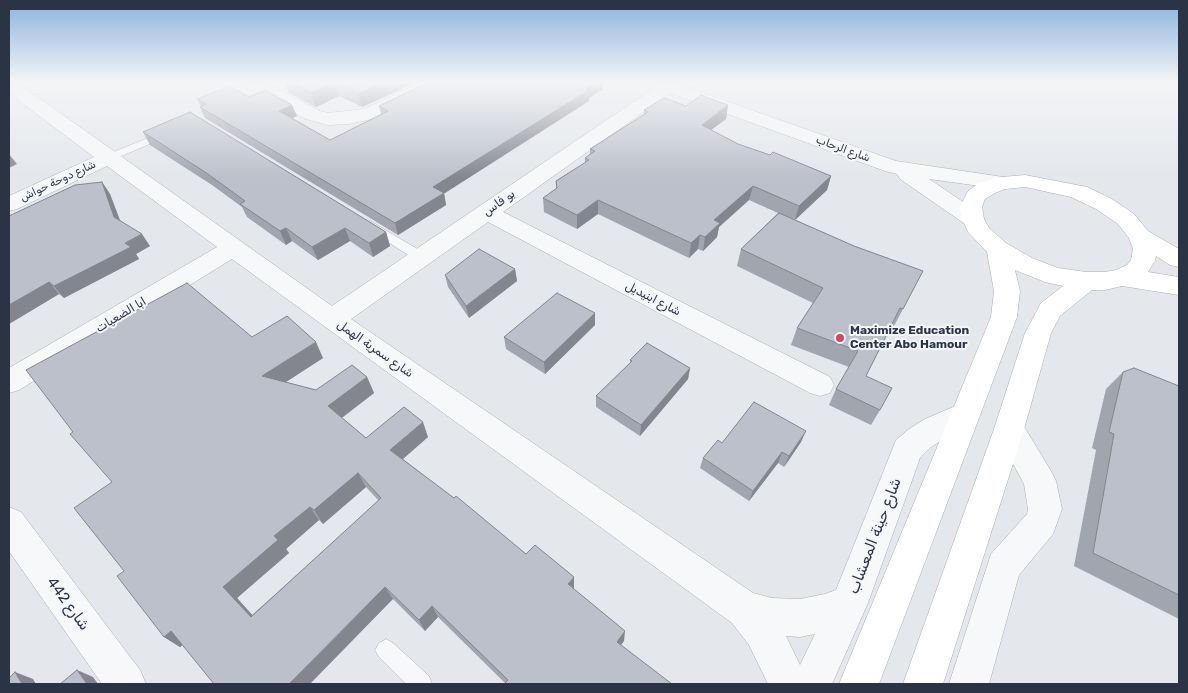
<!DOCTYPE html>
<html>
<head>
<meta charset="utf-8">
<style>
  body { margin:0 }
  #map { position:relative; width:1188px; height:693px; overflow:hidden; background:#e4e7ec; font-family:Rubik,sans-serif }
  canvas { display:block }
  .frame { position:absolute; inset:0; border:10px solid #2b3445; pointer-events:none }
</style>
</head>
<body>
<div id="map">
<canvas width="1188" height="693"></canvas>
<div class="frame"></div>
</div>
<script>
const ctx = document.querySelector('canvas').getContext('2d');
ctx.lineJoin = 'round';
const poly = rows => new Path2D(rows.map(r => 'M' + r).join(''));
function stroke(path, color, width, dash) { ctx.strokeStyle = color; ctx.lineWidth = width; ctx.lineCap = dash ? 'butt' : 'round'; ctx.setLineDash(dash || []); ctx.stroke(path); }
function fillPath(path, color) { ctx.fillStyle = color; ctx.fill(path, 'evenodd'); }
function label(font, color, halo, rows, align = 'center') {
  ctx.font = font + ' Rubik,Cairo,sans-serif'; ctx.lineWidth = 4; ctx.setLineDash([]); ctx.textBaseline = 'middle'; ctx.strokeStyle = halo; ctx.fillStyle = color; for (const [text, x, y, turn = 0] of rows) {
    ctx.save(); ctx.translate(x, y); ctx.rotate((+turn || 0) * Math.PI / 180); ctx.textAlign = isNaN(turn) ? turn : align; if (halo) ctx.strokeText(text, 0, 0); ctx.fillText(text, 0, 0); ctx.restore();
  }
}
const lane = poly([
  [167,130,171,131,172,133,171,135,112,160,104,160,102,158,104,156,167,130],
  [370,221,426,254,428,257,426,260,416,260,366,228,364,225,370,221],
  [386,639,393,643,429,676,432,684,406,684,379,657,375,650,379,643,386,639]
]);
const street = poly([
  [9,81,15,81,332,306,654,88,646,85,643,81,669,81,896,161,1010,178,1013,183,1010,188,1002,189,929,179,981,214,984,219,981,224,973,226,965,224,900,179,897,174,885,171,670,93,503,212,830,377,834,385,830,393,820,396,810,393,488,222,351,319,753,593,772,598,800,599,825,594,836,590,896,440,909,429,925,419,965,402,976,405,980,414,976,423,947,437,931,447,920,458,868,603,832,684,768,684,749,645,732,623,232,259,19,390,9,393,9,368,217,247,107,166,17,209,9,211,9,196,94,157,9,93,9,81],
  [815,634,800,665,786,636,800,637,815,634],
  [239,81,262,81,320,111,328,113,364,109,423,81,446,81,443,85,392,112,376,118,349,124,328,125,306,119,242,85,239,81],
  [1009,416,1020,420,1051,471,1056,481,1062,509,1053,534,1019,575,989,684,949,684,991,554,1027,514,1028,509,1024,484,994,429,998,420,1009,416],
  [9,507,21,512,140,670,146,684,102,684,9,551,9,507]
]);
const secondary = poly([
  [1025,175,1087,187,1112,199,1134,214,1148,231,1179,249,1179,267,1170,265,1156,256,1155,261,1148,272,1179,277,1179,295,1122,286,1105,290,1092,290,1060,316,1051,333,1024,429,943,684,903,684,994,429,1025,333,1041,303,1063,286,1045,282,1015,270,1020,291,1017,317,879,684,839,684,991,317,994,291,987,252,968,232,962,219,960,207,968,191,979,183,1002,177,1025,175],
  [1025,187,1071,197,1096,209,1118,224,1129,238,1133,249,1131,260,1127,265,1116,270,1105,272,1086,272,1058,268,1032,258,1006,243,989,228,984,219,982,207,985,199,995,193,1005,189,1025,187]
]);
stroke(lane, '#a9aeb7', 1);
stroke(street, '#a9aeb7', 1);
stroke(secondary, '#a9aeb7', 1);
fillPath(lane, '#f7f8fa');
fillPath(street, '#f7f8fa');
fillPath(secondary, '#fff');
fillPath(poly([
  [284,81,419,81,362,107,339,96,316,107,289,93],
  [431,81,605,81,605,83,603,84,603,89,589,98,589,101,444,193,446,205,398,235,205,118,200,107,201,106,197,99,249,97,297,116,292,118,330,140,381,114,379,106],
  [728,105,726,119,711,130,738,144,831,176,827,190,795,220,854,246,923,271,894,326,892,325,866,376,880,410,871,425,829,405,836,389,849,367,791,345,797,328,813,303,737,266,741,249,778,213,749,200,719,227,717,237,703,251,698,249,689,258,598,214,577,229,544,212,543,198,556,189,556,181,585,163,585,158,590,154,590,149,644,115,644,110,686,106],
  [143,132,386,232,390,246,373,257,350,241,318,260,292,241,286,245,247,217,242,207,212,185,150,145],
  [102,182,110,194,120,220,150,246,136,254,139,259,64,298,59,294,9,324,9,216],
  [515,269,517,281,469,318,448,287,445,275],
  [595,325,545,374,506,349,504,337],
  [252,337,323,358,286,382,316,390,367,377,374,393,342,418,366,438,428,437,403,459,526,554,574,589,624,641,505,683,438,617,425,631,393,599,183,645,180,647,164,637,124,571,112,482,73,432],
  [366,487,379,501,252,615,237,598,289,553,286,549,319,520,323,524],
  [630,360,690,368,688,379,640,436,596,407,596,396,630,363],
  [1123,372,1179,386,1179,619,1074,566,1096,450,1092,448,1106,389],
  [801,442,784,467,778,463,749,501,700,468,703,458,722,443]
]), '#a1a5ae');
fillPath(poly([
  [387,81,419,81,362,107,358,94],
  [598,81,605,81,605,83,603,84,603,89,589,98,589,101,442,195,444,193,446,205,398,235,395,223,433,187],
  [335,82,339,96,316,107,311,93],
  [292,105,297,116,284,122,279,111],
  [728,105,726,119,700,138,702,125],
  [9,154,17,164,9,168],
  [831,176,827,190,795,220,799,206],
  [102,182,110,194,123,229,114,217],
  [753,186,749,200,719,227,717,237,703,251,705,237,714,220],
  [598,200,598,214,577,229,577,215],
  [286,228,292,241,286,245,280,231],
  [345,228,350,241,318,260,312,247],
  [386,232,390,246,373,257,369,243],
  [142,234,150,246,136,254,139,259,64,298,54,286],
  [700,235,698,249,689,258,691,243],
  [515,269,517,281,469,318,466,306],
  [49,282,59,294,9,324,9,305],
  [595,313,595,325,545,374,544,362],
  [316,342,323,358,272,391,262,376],
  [690,368,688,379,640,436,641,425],
  [367,377,374,393,336,422,328,406],
  [423,422,428,437,397,464,390,450],
  [806,431,801,442,784,467,789,456],
  [782,452,778,463,749,501,753,491],
  [358,473,366,487,323,524,314,510],
  [310,507,319,520,286,549,289,553,237,598,264,628,251,617,223,587,274,536],
  [574,577,574,589,568,584],
  [385,587,393,599,310,684,289,684],
  [432,606,438,617,425,631,419,620],
  [171,631,187,641,180,647,164,637],
  [625,631,624,641,616,652,617,642],
  [77,670,93,677,98,684,87,684],
  [15,672,33,679,36,684,22,684]
]), '#83868d');
const building = poly([
  [287,81,387,81,358,94,335,82,311,93,287,81],
  [431,81,599,81,586,89,589,90,433,187,444,193,395,223,200,107,206,104,197,99,230,86,249,97,265,90,292,105,279,111,330,140,388,111,379,106,431,81],
  [701,95,728,105,702,125,738,144,770,155,773,152,831,176,799,206,753,186,714,220,720,223,705,237,700,235,691,243,598,200,577,215,543,198,557,188,556,181,589,160,585,158,595,151,590,149,648,112,644,110,664,98,686,106,701,95],
  [190,112,386,232,369,243,345,228,312,247,286,228,280,231,240,204,245,201,205,172,143,132,190,112],
  [102,182,114,217,142,234,125,243,131,247,54,286,49,282,9,305,9,216,75,185,102,182],
  [779,213,854,246,923,271,903,309,900,308,866,376,892,388,880,410,836,389,858,351,797,328,823,288,741,249,779,213],
  [479,249,515,269,466,306,445,275,479,249],
  [187,283,252,337,287,316,316,342,262,376,316,390,352,365,367,377,328,406,366,438,404,407,423,422,390,450,454,498,456,496,526,554,535,545,574,577,568,584,625,631,617,642,672,684,504,684,508,680,432,606,419,620,385,587,289,684,214,684,171,631,164,637,117,576,124,571,74,508,112,482,70,434,73,432,26,370,187,283],
  [358,473,381,498,251,617,223,587,278,540,274,536,310,507,314,510,358,473],
  [557,293,595,313,544,362,504,337,557,293],
  [647,343,690,368,641,425,596,396,632,361,630,360,647,343],
  [1134,368,1179,386,1179,595,1093,553,1114,434,1109,432,1123,372,1134,368],
  [754,402,806,431,789,456,782,452,753,491,703,458,718,440,722,443,754,402],
  [77,670,87,684,60,684,77,670],
  [15,672,22,684,9,684,9,678,15,672]
]);
fillPath(building, '#bbc0ca');
stroke(building, '#83868d', 1);
const sky = ctx.createLinearGradient(0, 0, 0, 178);
sky.addColorStop(0, '#8bb4dd');
sky.addColorStop(0.46, '#f3f4f6');
sky.addColorStop(1, '#f3f4f600');
ctx.fillStyle = sky;
ctx.fillRect(0, 0, 1188, 178);
for (const [x, y, r, color] of [
  [840,338,5,"#d1495b"]
]) { const dot = new Path2D(); dot.arc(x, y, r, 0, 2 * Math.PI); ctx.fillStyle = color; ctx.fill(dot); stroke(dot, '#f4f6f9', 2); }
label('11px', '#2b3445', '#f4f6f9', [
  ["شارع الرحاب",843,149,20],
  ["شارع دوحة حواش",58,181,-25]
]);
label('12px', '#2b3445', '#f4f6f9', [
  ["بو فاس",499,203,-35],
  ["شارع ابنيديل",653,299,27],
  ["ابا الضعيات",121,315,-31],
  ["شارع سمرية الهمل",375,349,35]
]);
label('bold 12px', '#2b3445', '#f4f6f9', [
  ["Maximize Education",850,331],
  ["Center Abo Hamour",850,345]
], 'left');
label('15px', '#2b3445', '#f4f6f9', [
  ["شارع حينة المعشاب",875,536,-69],
  ["شارع 442",68,604,54]
]);
</script>
</body>
</html>
